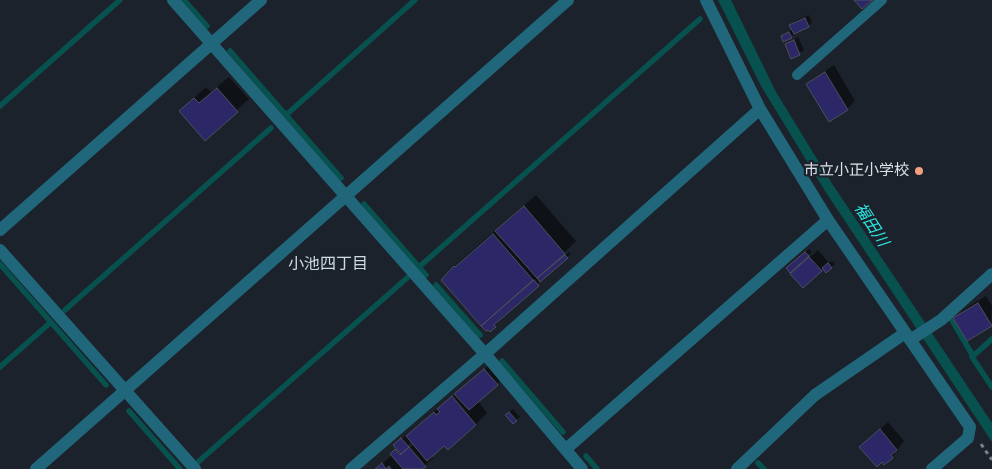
<!DOCTYPE html>
<html>
<head>
<meta charset="utf-8">
<style>
  body { margin:0 }
  canvas { display:block; background:#1b222b }
</style>
</head>
<body>
<canvas width="992" height="469"></canvas>
<script>
const ctx = document.querySelector('canvas').getContext('2d');
ctx.lineJoin = 'round';
function fillPath(path, color) { ctx.fillStyle = color; ctx.fill(path, 'evenodd'); }
const poly = rows => new Path2D(rows.map(r => 'M' + r).join(''));
function stroke(path, color, width, dash) { ctx.strokeStyle = color; ctx.lineWidth = width; ctx.lineCap = dash ? 'butt' : 'round'; ctx.setLineDash(dash || []); ctx.stroke(path); }
function label(font, color, halo, rows, align = 'center') {
  ctx.font = font + ' "PT Sans","Noto Sans JP",sans-serif'; ctx.lineWidth = 4.5; ctx.setLineDash([]); ctx.textBaseline = 'middle'; ctx.strokeStyle = halo; ctx.fillStyle = color; for (const [text, x, y, turn = 0] of rows) {
    ctx.save(); ctx.translate(x, y); ctx.rotate((+turn || 0) * Math.PI / 180); ctx.textAlign = isNaN(turn) ? turn : align; if (halo) ctx.strokeText(text, 0, 0); ctx.fillText(text, 0, 0); ctx.restore();
  }
}
fillPath(poly([
  [718,0,731,0,776,92,833,185,992,423,992,442,825,191,761,86]
]), '#07514f');
fillPath(poly([
  [809,15,812,22,808,26,795,32,791,37,782,36,793,29,791,25,795,21],
  [798,37,804,50,792,57,787,45],
  [834,65,855,101,847,109,807,84],
  [229,77,249,99,205,139,180,111,206,87,211,92],
  [536,195,576,241,561,256,563,257,569,252,571,254,501,316,503,318,495,326,450,270],
  [809,249,812,252,808,255,791,265],
  [818,250,829,263,832,261,835,264,826,272,823,268,803,286,800,266],
  [986,296,992,306,991,325,955,319,963,310],
  [493,362,505,376,478,401,487,413,476,424,448,448,445,444,431,455,433,458,421,469,376,469,392,455,397,448,399,441],
  [412,442,414,444,408,449,406,448],
  [513,409,520,417,516,420,506,415],
  [888,422,904,441,892,457,861,447]
]), '#0007');
stroke(poly([
  [184,0,207,26],
  [230,51,341,178],
  [0,106,120,0],
  [286,115,415,0],
  [364,204,426,275],
  [0,264,106,385],
  [419,267,700,19],
  [436,285,480,335],
  [65,310,271,128],
  [952,320,973,356],
  [992,339,972,357,992,387],
  [502,361,563,432],
  [0,367,51,322],
  [129,411,180,469],
  [586,456,597,469],
  [198,462,407,278],
  [758,463,764,469]
]), '#07514f', 5.5);
const building = poly([
  [854,0,873,0,862,9,854,0],
  [805,18,809,27,794,34,789,25,805,18],
  [789,32,792,38,783,42,781,36,789,32],
  [794,40,800,55,791,59,785,44,794,40],
  [825,72,848,110,829,122,806,84,825,72],
  [217,88,238,112,205,141,179,111,194,98,199,103,217,88],
  [524,206,565,254,537,278,495,231,524,206],
  [493,234,533,280,481,326,441,280,454,266,455,267,493,234],
  [805,252,809,256,790,273,786,268,805,252],
  [565,255,568,258,540,282,537,278,565,255],
  [809,257,822,271,803,288,790,274,809,257],
  [828,263,832,268,826,273,822,268,828,263],
  [534,280,539,286,494,325,496,327,490,332,488,330,486,331,481,326,534,280],
  [978,303,992,326,967,341,953,318,978,303],
  [484,369,498,385,469,410,454,394,484,369],
  [452,396,476,425,448,450,444,446,427,461,406,436,434,412,436,415,440,412,437,409,452,396],
  [509,412,517,421,513,424,505,415,509,412],
  [880,429,897,450,891,455,893,458,884,465,882,462,877,467,859,447,880,429],
  [401,438,409,447,401,454,393,445,401,438],
  [409,447,426,467,423,469,403,469,390,454,395,449,400,455,409,447],
  [382,463,386,469,389,466,391,469,375,469,382,463]
]);
fillPath(building, '#2c2868');
stroke(building, '#4d4e5a', 1);
stroke(poly([
  [981,444,992,460]
]), '#7a8088', 3, [4, 4]);
stroke(poly([
  [797,75,882,0]
]), '#21677c', 10);
stroke(poly([
  [173,0,485,354,582,469],
  [706,0,760,109,828,220,970,427,968,438,932,469],
  [0,230,261,0],
  [0,250,195,469],
  [910,340,941,320,992,274],
  [566,449,828,220],
  [36,469,568,0],
  [351,469,485,354,760,109],
  [737,469,815,395,905,333]
]), '#21677c', 12);
for (const [x, y, r, color] of [
  [919,171,5,"#f3a081"]
]) { const dot = new Path2D(); dot.arc(x, y, r, 0, 2 * Math.PI); ctx.fillStyle = color; ctx.fill(dot); stroke(dot, '#1b222b', 2); }
label('15px', '#dce1e7', '#1b222b', [
  ["市立小正小学校",909,171]
], 'right');
label('italic 16px', '#2be7e2', '#1b222b', [
  ["福田川",871,225,57]
]);
label('16px', '#d0dae6', '#1b222b', [
  ["小池四丁目",328,264]
]);
</script>
</body>
</html>
